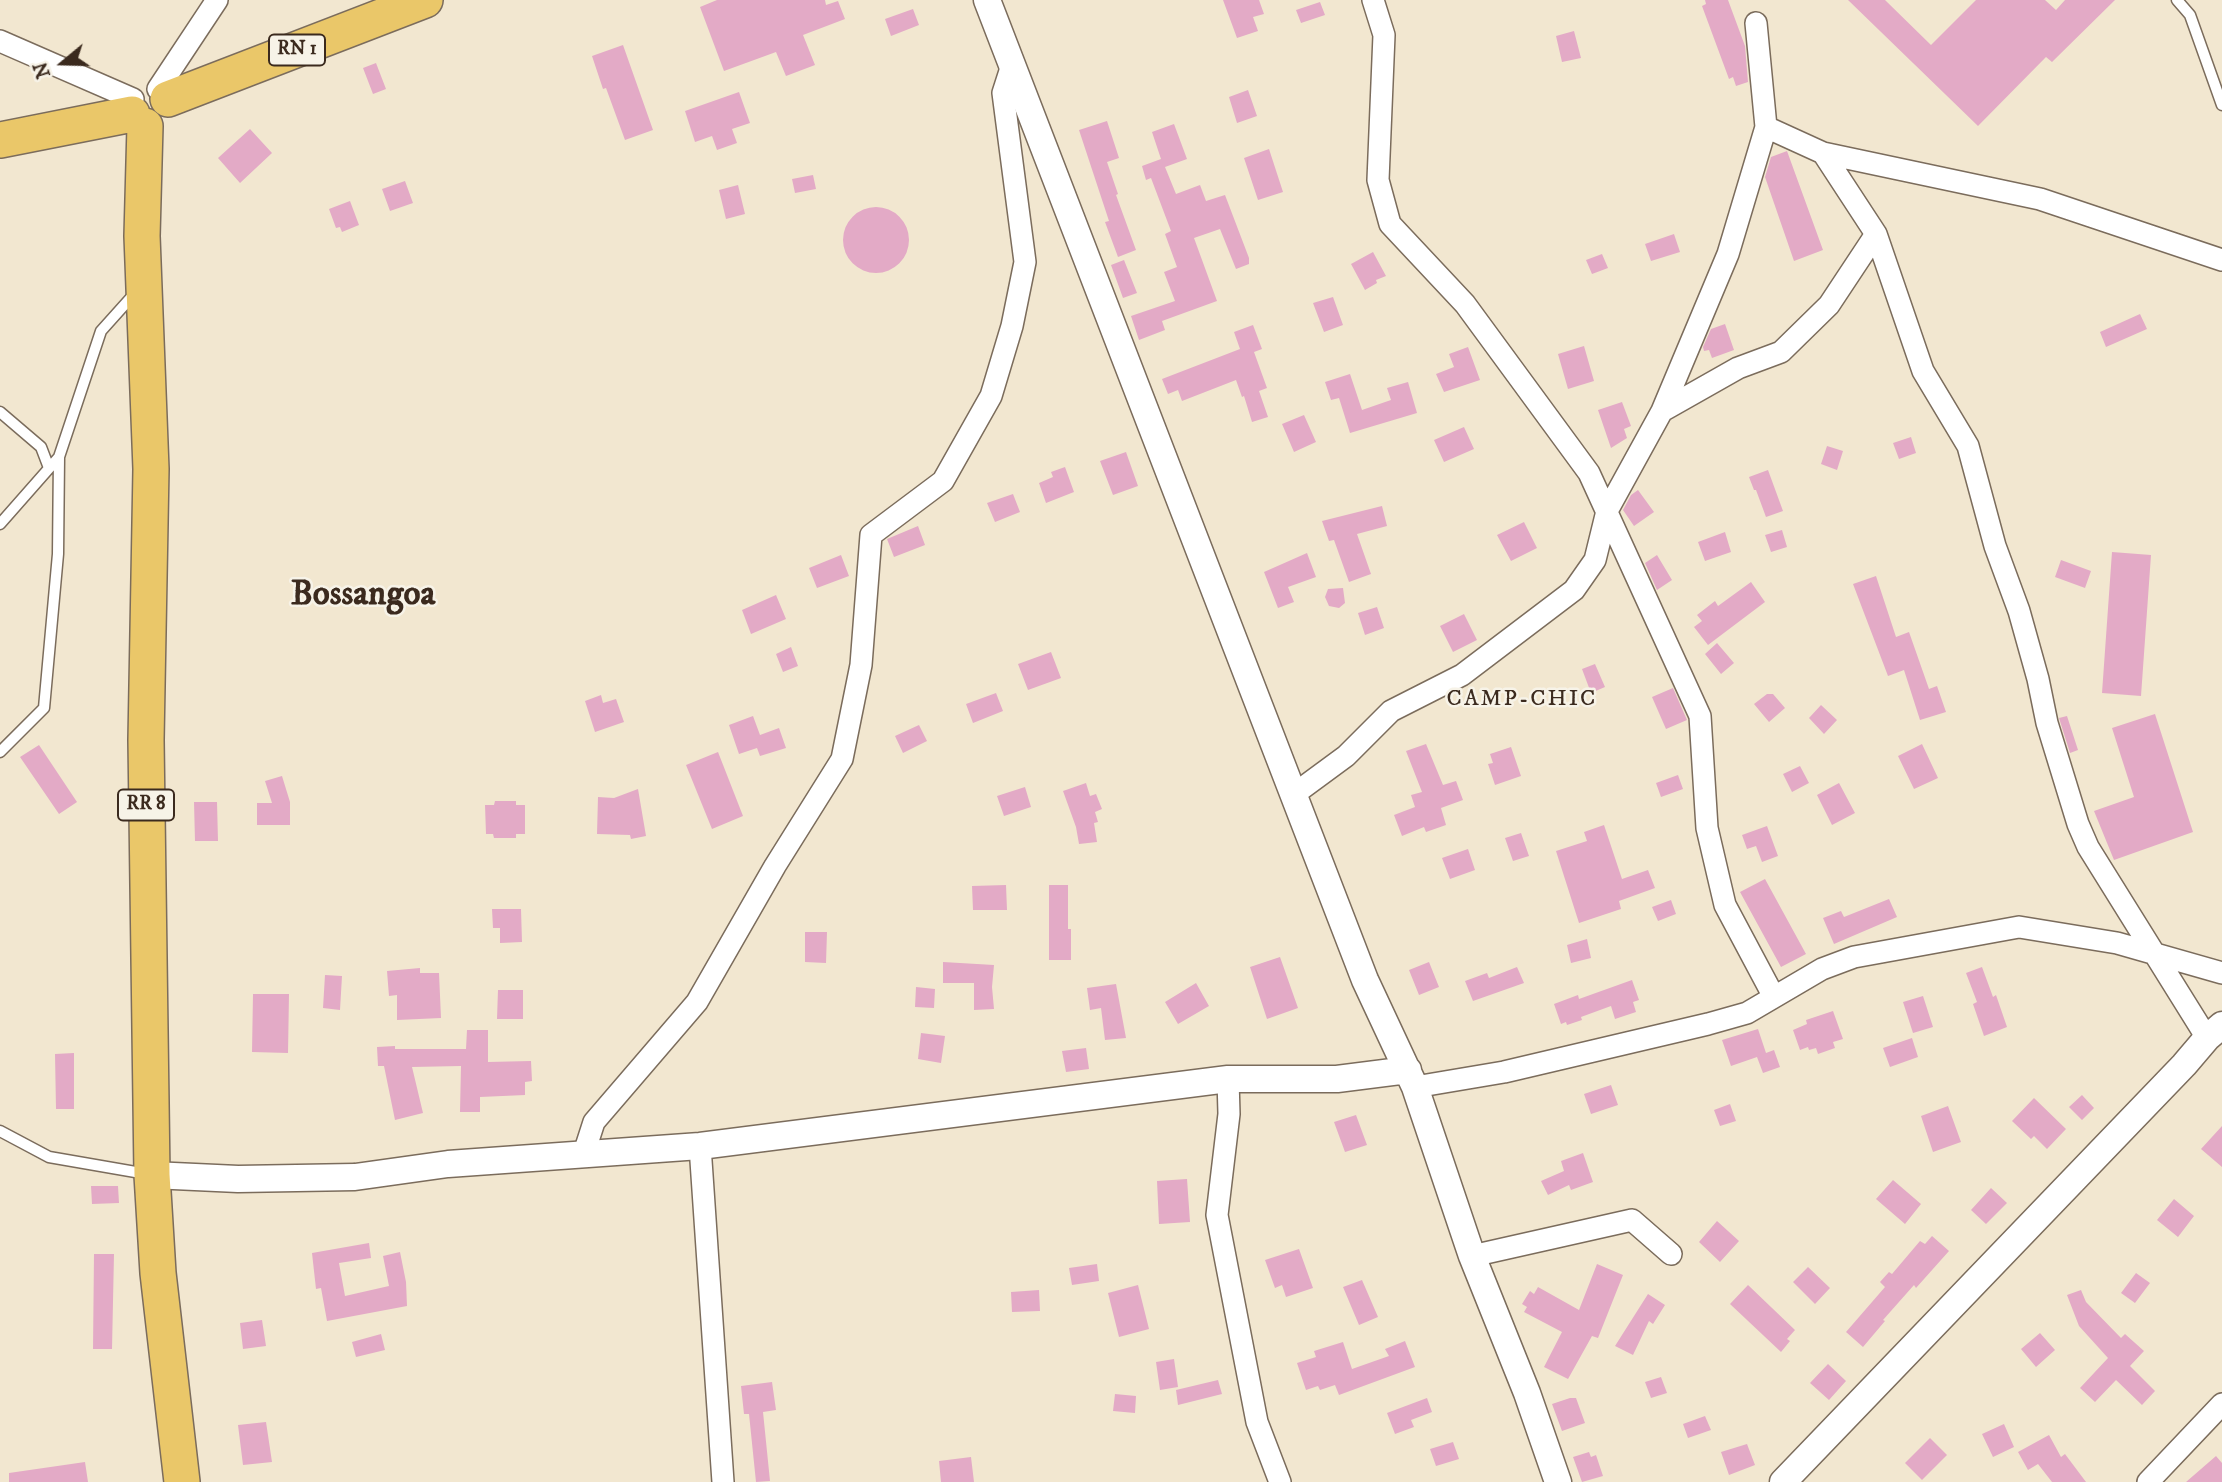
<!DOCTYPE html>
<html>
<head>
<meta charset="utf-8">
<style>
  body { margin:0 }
  #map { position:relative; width:2222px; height:1482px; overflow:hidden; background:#f2e7d0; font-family:"IM FELL DW Pica",serif }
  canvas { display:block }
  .north { position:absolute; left:28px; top:28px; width:70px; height:70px; -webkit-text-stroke:5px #f7f3e8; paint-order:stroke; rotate:251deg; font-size:19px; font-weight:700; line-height:28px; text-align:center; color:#3b2a1e }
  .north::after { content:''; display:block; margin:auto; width:24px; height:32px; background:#3b2a1e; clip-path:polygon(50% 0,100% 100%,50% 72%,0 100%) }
</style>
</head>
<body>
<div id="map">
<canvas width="2222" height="1482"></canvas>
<div class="north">N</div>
</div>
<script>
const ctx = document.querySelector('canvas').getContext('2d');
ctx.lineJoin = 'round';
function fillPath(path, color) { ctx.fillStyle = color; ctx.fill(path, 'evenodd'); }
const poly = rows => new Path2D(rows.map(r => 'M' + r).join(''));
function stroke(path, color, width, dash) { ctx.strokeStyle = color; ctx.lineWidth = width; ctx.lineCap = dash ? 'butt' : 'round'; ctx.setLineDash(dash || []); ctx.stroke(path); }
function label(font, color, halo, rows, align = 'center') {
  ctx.font = font + ' "IM FELL DW Pica",serif'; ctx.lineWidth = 5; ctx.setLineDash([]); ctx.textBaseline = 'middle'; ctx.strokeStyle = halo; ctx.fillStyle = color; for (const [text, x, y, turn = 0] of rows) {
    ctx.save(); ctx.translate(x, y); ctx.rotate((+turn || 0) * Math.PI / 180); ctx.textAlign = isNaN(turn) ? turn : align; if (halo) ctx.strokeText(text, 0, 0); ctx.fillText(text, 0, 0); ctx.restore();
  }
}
fillPath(poly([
  [717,0,825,0,826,5,838,1,845,19,803,35,815,65,786,76,776,52,724,71,700,7],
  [1223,0,1259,0,1264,14,1253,17,1258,31,1237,38],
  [1705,0,1728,0,1745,46,1748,82,1736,86,1733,77,1729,79,1702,6,1706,4],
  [1848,0,1885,0,1931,45,1976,0,2045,0,2056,10,2065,0,2115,0,2052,62,2046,57,1978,126],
  [1320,2,1325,15,1301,23,1296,10],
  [913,9,919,25,891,36,885,19],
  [1574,31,1581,58,1562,62,1556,36],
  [623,45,653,130,625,140,606,88,603,89,592,56],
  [376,63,386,89,373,94,363,68],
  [1248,90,1257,116,1237,123,1229,97],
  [739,92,750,123,732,129,737,143,717,150,712,136,695,142,685,111],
  [1107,121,1119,158,1107,162,1118,194,1116,195,1136,250,1118,257,1105,222,1109,221,1079,130],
  [1174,124,1187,159,1165,167,1176,194,1200,185,1206,201,1225,195,1249,258,1249,264,1236,269,1220,229,1194,238,1217,301,1162,321,1165,330,1139,340,1131,316,1175,301,1164,272,1177,267,1165,234,1171,231,1151,178,1146,180,1142,166,1161,159,1152,132],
  [250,129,272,153,240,183,218,158],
  [1269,149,1283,192,1258,200,1244,158],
  [1787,151,1823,250,1794,261,1765,177,1771,157],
  [813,175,816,189,795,193,792,179],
  [405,181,413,203,390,211,382,189],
  [738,185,745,214,726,219,719,190],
  [350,201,359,225,342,232,340,227,336,228,329,209],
  '843 240a33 33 0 1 1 66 0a33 33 0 1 1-66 0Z',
  [1674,234,1680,252,1651,261,1645,244],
  [1373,252,1386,276,1376,280,1377,283,1365,290,1351,264],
  [1602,254,1608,268,1592,274,1586,260],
  [1124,260,1137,293,1123,298,1111,265],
  [1333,297,1343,325,1324,332,1313,303],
  [2140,314,2147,329,2106,347,2100,332],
  [1725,324,1734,350,1712,358,1709,350,1704,351,1703,347,1711,329],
  [1253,325,1262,349,1254,352,1267,388,1259,391,1268,417,1252,422,1244,396,1242,397,1236,380,1182,401,1178,390,1168,394,1162,379,1240,349,1234,332],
  [1584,346,1594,381,1568,389,1558,354],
  [1468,347,1480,380,1444,392,1436,374,1454,367,1449,354],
  [1350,374,1362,410,1391,400,1387,388,1408,382,1417,413,1350,433,1339,398,1331,400,1325,382],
  [1622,402,1631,426,1624,429,1627,438,1611,448,1598,410],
  [1304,415,1316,442,1294,452,1282,424],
  [1464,427,1474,449,1444,462,1434,440],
  [1911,437,1916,453,1899,459,1893,443],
  [1827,446,1843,451,1837,470,1821,464],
  [1126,452,1138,486,1113,495,1100,461],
  [1065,467,1074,492,1046,503,1039,483,1053,477,1051,472],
  [1768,470,1783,511,1766,517,1756,490,1754,490,1749,477],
  [1638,490,1654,512,1634,526,1623,510,1631,495],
  [1013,494,1020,512,995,522,987,503],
  [1382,506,1387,526,1357,534,1371,574,1349,582,1334,540,1329,541,1322,521],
  [1524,522,1537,548,1511,561,1497,535],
  [918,526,925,545,894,557,887,539],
  [1782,530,1787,547,1771,552,1765,535],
  [1725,532,1731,552,1705,561,1698,542],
  [2112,552,2151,555,2141,696,2102,693],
  [1307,553,1316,577,1288,587,1294,602,1278,608,1264,572],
  [841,555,849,576,817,588,809,568],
  [1657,555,1672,580,1657,590,1645,563],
  [2061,560,2091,571,2085,588,2055,577],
  [1876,576,1896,637,1909,632,1929,689,1937,686,1946,712,1920,720,1904,670,1888,676,1853,584],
  [1751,582,1765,602,1708,645,1694,627,1702,621,1697,615,1715,601,1718,606],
  [1343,588,1345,603,1339,608,1329,606,1325,597,1328,589],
  [776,595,786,619,751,634,742,610],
  [1377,607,1384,628,1365,635,1358,613],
  [1464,614,1477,640,1453,652,1440,626],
  [1717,643,1734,663,1721,674,1705,654],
  [791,647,798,666,783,672,776,654],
  [1051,652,1061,678,1028,690,1018,664],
  [1595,664,1605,687,1591,693,1582,669],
  [1673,688,1687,720,1666,729,1652,697],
  [996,693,1003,711,973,723,966,704],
  [1767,694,1773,694,1785,708,1769,722,1754,704],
  [601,695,603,703,616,699,624,722,595,732,585,701],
  [1821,705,1837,720,1824,734,1809,718],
  [2155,714,2193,832,2114,860,2094,811,2134,797,2112,728],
  [753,716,760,735,779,728,786,748,760,756,757,748,739,754,729,725],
  [2067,716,2078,750,2070,753,2059,718],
  [919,725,927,741,903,753,895,736],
  [1426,744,1443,785,1456,781,1463,800,1441,808,1446,825,1426,832,1424,827,1402,836,1394,815,1415,807,1411,795,1422,792,1406,751],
  [1922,744,1938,778,1914,789,1898,756],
  [39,745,77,802,59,814,20,757],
  [1511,747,1521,776,1495,785,1488,764,1493,763,1490,754],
  [718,752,743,816,712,829,686,765],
  [1800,766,1809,783,1792,792,1783,774],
  [1678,775,1683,789,1661,797,1656,783],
  [282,776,290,802,290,825,257,825,257,803,272,803,265,781],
  [1086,783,1090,796,1096,794,1102,809,1095,812,1098,822,1094,823,1097,842,1079,844,1076,827,1063,791],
  [1839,783,1855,813,1832,825,1817,795],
  [1025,787,1031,807,1004,816,997,796],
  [638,789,646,836,631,839,630,835,597,834,598,797,614,798],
  [495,801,516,801,516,805,525,805,525,834,516,834,516,838,494,838,493,834,486,834,485,805,494,805],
  [194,802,217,802,218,841,195,841],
  [1604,825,1622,879,1648,870,1655,888,1619,901,1621,909,1579,923,1556,851,1587,841,1584,832],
  [1767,826,1778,856,1762,862,1756,846,1747,849,1742,835],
  [1521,833,1529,856,1513,861,1505,838],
  [1468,849,1475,870,1450,879,1442,858],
  [1765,879,1806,954,1781,967,1740,892],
  [1006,885,1007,910,973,910,972,886],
  [1049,885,1068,885,1068,929,1071,929,1071,960,1049,960],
  [1889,899,1897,917,1834,944,1823,918,1841,911,1844,917],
  [1671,900,1676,914,1658,921,1652,907],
  [492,909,521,909,522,942,500,943,500,928,493,928],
  [805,932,827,932,826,963,805,962],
  [1587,939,1591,958,1571,963,1567,945],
  [1280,957,1298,1008,1267,1019,1250,967],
  [943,962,994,965,992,987,994,1009,974,1010,974,983,943,983],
  [1429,962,1439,987,1419,995,1409,970],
  [1517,967,1524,983,1473,1001,1465,981,1487,973,1489,978],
  [1982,967,1993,997,1996,995,2007,1027,1984,1036,1973,1004,1977,1002,1966,973],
  [420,968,420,973,439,973,441,1018,397,1020,397,995,389,996,387,971],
  [325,975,342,976,340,1010,323,1008],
  [1632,980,1639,1000,1633,1002,1636,1012,1615,1019,1611,1006,1581,1017,1582,1020,1567,1025,1566,1022,1561,1024,1554,1004,1578,995,1579,999],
  [1196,983,1209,1006,1178,1024,1165,1002],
  [1116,984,1126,1038,1105,1040,1101,1008,1090,1010,1087,988],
  [916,987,935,989,934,1008,915,1007],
  [498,990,523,990,523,1019,497,1019],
  [253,994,289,994,288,1053,252,1052],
  [1923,996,1933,1027,1913,1033,1903,1002],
  [1833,1011,1843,1039,1833,1042,1835,1048,1818,1054,1816,1048,1809,1050,1808,1047,1800,1050,1793,1030,1807,1024,1806,1020],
  [1758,1029,1766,1053,1774,1050,1780,1067,1763,1073,1757,1057,1731,1066,1722,1040],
  [467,1030,488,1030,488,1062,531,1061,532,1081,525,1082,525,1095,480,1097,480,1112,460,1112,461,1066,412,1067,423,1113,395,1120,384,1066,378,1066,377,1047,395,1046,395,1049,466,1049],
  [921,1033,945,1036,941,1063,918,1059],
  [1912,1038,1918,1057,1890,1067,1883,1048],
  [1086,1048,1089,1069,1066,1072,1062,1051],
  [74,1053,74,1109,56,1109,55,1054],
  [1611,1085,1618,1105,1591,1114,1584,1094],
  [2082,1095,2094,1108,2082,1120,2069,1107],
  [2034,1098,2066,1129,2047,1149,2034,1136,2031,1139,2012,1121],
  [1730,1104,1736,1121,1720,1126,1714,1110],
  [1948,1106,1961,1142,1933,1152,1921,1116],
  [1356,1115,1367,1145,1345,1152,1334,1122],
  [2222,1126,2222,1167,2201,1149],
  [1583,1153,1593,1182,1571,1190,1569,1185,1548,1195,1541,1181,1564,1171,1561,1161],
  [1187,1179,1190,1222,1159,1224,1157,1181],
  [1893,1180,1921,1204,1905,1224,1876,1199],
  [91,1186,118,1186,119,1203,92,1204],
  [1991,1188,2007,1203,1986,1224,1971,1210],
  [2174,1199,2194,1216,2178,1237,2157,1220],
  [1717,1221,1739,1241,1720,1262,1699,1242],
  [1932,1236,1949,1251,1916,1288,1914,1285,1883,1320,1885,1321,1863,1347,1846,1332,1885,1287,1880,1282,1889,1272,1892,1274,1920,1241,1925,1244],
  [369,1243,371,1258,339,1263,345,1296,389,1286,383,1256,400,1252,406,1282,407,1306,327,1321,321,1288,316,1289,312,1253],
  [1299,1249,1313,1288,1286,1297,1282,1285,1275,1288,1265,1260],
  [94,1254,114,1254,112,1349,93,1349],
  [1097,1264,1099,1281,1072,1285,1069,1268],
  [1597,1264,1623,1275,1598,1338,1592,1336,1568,1379,1544,1367,1562,1332,1524,1312,1527,1307,1522,1304,1530,1291,1534,1294,1538,1287,1579,1310],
  [1808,1267,1830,1288,1815,1304,1793,1282],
  [2136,1273,2150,1283,2135,1303,2121,1293],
  [1362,1280,1378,1317,1359,1325,1343,1287],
  [1138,1285,1149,1329,1119,1337,1108,1293],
  [1748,1285,1795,1330,1787,1339,1790,1341,1781,1352,1730,1304],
  [1039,1290,1040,1311,1012,1312,1011,1292],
  [2081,1290,2086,1302,2121,1338,2125,1334,2144,1351,2130,1366,2155,1391,2142,1405,2116,1380,2095,1402,2080,1388,2108,1358,2079,1326,2067,1295],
  [1648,1294,1665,1305,1653,1324,1649,1321,1633,1355,1615,1346],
  [262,1320,266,1346,243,1349,240,1323],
  [2040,1333,2055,1350,2036,1367,2021,1349],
  [381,1334,385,1350,356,1357,352,1342],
  [1405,1341,1415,1367,1339,1395,1335,1385,1320,1390,1318,1386,1306,1390,1297,1363,1316,1357,1314,1351,1343,1342,1352,1369,1389,1356,1385,1349],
  [1174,1359,1178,1387,1160,1390,1156,1362],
  [1828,1364,1846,1381,1829,1400,1810,1383],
  [1661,1377,1667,1393,1651,1398,1645,1382],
  [1218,1380,1222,1394,1178,1405,1176,1390],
  [772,1382,776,1410,763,1412,770,1481,756,1482,749,1414,744,1414,741,1386],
  [1115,1394,1136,1396,1135,1413,1113,1411],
  [1427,1398,1432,1412,1411,1420,1414,1427,1395,1434,1387,1413],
  [1570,1398,1576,1398,1585,1423,1562,1431,1552,1404],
  [1705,1416,1711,1430,1688,1438,1683,1424],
  [266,1422,272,1462,243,1465,238,1425],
  [2004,1424,2014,1447,1993,1457,1982,1434],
  [2049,1435,2061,1457,2065,1454,2086,1482,2052,1482,2038,1464,2028,1470,2018,1452],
  [1930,1438,1947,1455,1922,1480,1905,1463],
  [1453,1442,1459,1459,1436,1466,1430,1449],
  [1747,1444,1755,1465,1729,1475,1721,1452],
  [1589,1452,1591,1457,1596,1455,1603,1476,1582,1482,1573,1457],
  [2216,1456,2222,1463,2222,1482,2186,1482],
  [971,1457,974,1482,941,1482,939,1461],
  [85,1462,88,1482,9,1482,9,1473]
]), '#e3aac6');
const service = poly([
  [2177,0,2190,15,2222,105],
  [0,412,41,447,49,468],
  [0,524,59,457,101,331,136,292],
  [0,752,44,708,58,554,59,457],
  [0,1131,49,1157,147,1174]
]);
const minor = poly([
  [1373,0,1384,35,1378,180,1390,224,1465,304,1589,473,1700,716,1707,828,1725,905,1774,997],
  [0,41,133,99],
  [158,89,217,0],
  [1766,127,1823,153,1876,234,1923,371,1968,446,1995,546,2019,611,2038,679,2047,723,2078,824,2088,847,2207,1038],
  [1823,153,2040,199,2222,260],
  [1662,411,1738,368,1781,352,1829,305,1876,234],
  [1293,795,1346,756,1391,711,1462,675,1574,590,1595,560,1607,511,1662,411,1728,254,1766,127,1756,23],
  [1228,1079,1229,1114,1217,1215,1257,1422,1280,1482],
  [1415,1087,1504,1072,1708,1024,1747,1013,1822,969,1854,957,2019,927,2117,943,2222,973],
  [700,1146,723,1482],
  [584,1153,594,1122,697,1002,775,866,842,759,861,665,871,535,943,481,991,396,1012,326,1025,262,1003,93,1012,65],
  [1472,1256,1632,1220,1671,1254],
  [2148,1482,2222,1404]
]);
const tertiary = poly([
  [987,0,1365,980,1415,1087,1472,1256,1527,1393,1558,1482],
  [152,1175,238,1179,355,1177,448,1164,700,1146,1228,1079,1337,1079,1408,1070],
  [1783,1482,2184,1065,2207,1038,2222,1025]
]);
const primary = poly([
  [168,99,425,0],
  [145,126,142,236,151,469,146,740,152,1175,158,1273,182,1482],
  [0,140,132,114]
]);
stroke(service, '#7b6c5c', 13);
stroke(minor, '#7b6c5c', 24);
stroke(tertiary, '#7b6c5c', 29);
stroke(primary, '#7b6c5c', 38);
stroke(service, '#fff', 10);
stroke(minor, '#fff', 21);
stroke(tertiary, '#fff', 26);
stroke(primary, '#eac769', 35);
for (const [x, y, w] of [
  [297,50,56],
  [146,805,56]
]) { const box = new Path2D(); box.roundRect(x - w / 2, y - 15.5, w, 31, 5); ctx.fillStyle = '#f7f3e8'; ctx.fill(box); stroke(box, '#3b2a1e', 2); }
label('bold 19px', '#3b2a1e', null, [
  ["RN 1",297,50],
  ["RR 8",146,805]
]);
ctx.letterSpacing = '2px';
label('23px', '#3b2a1e', '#f7f3e8', [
  ["CAMP-CHIC",1522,700]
]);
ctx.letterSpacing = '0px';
label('bold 35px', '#3b2a1e', '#f7f3e8', [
  ["Bossangoa",363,597]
]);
</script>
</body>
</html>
